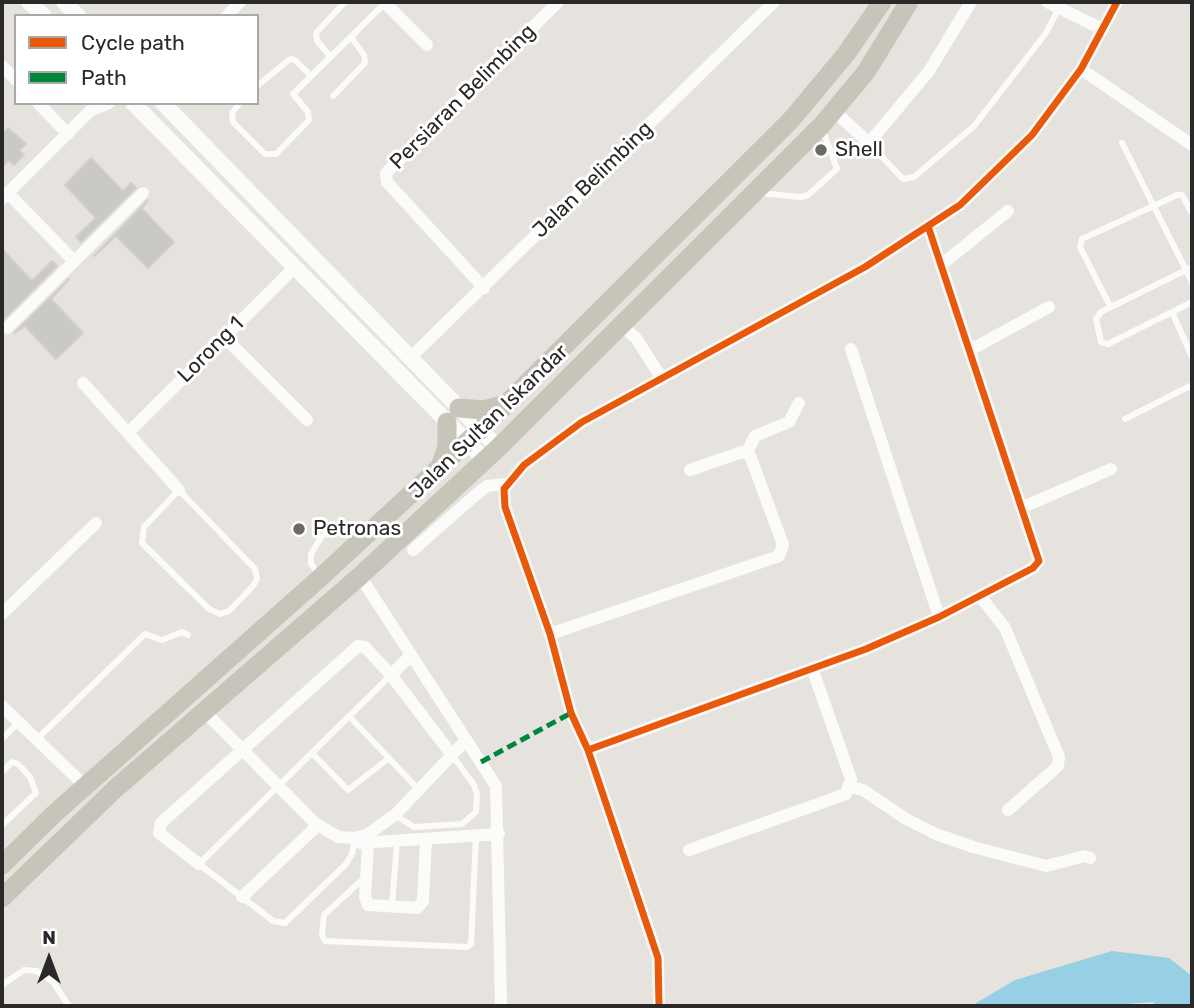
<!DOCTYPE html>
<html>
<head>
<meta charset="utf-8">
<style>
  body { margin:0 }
  #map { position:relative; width:1194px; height:1008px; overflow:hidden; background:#e6e3de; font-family:Rubik,sans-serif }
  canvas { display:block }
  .frame { position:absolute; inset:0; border:4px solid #292929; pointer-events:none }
  .legend { position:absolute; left:14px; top:14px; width:245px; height:91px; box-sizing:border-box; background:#fff; border:2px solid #a9a9a9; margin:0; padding:9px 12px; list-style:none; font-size:21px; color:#292929 }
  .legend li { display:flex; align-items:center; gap:14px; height:35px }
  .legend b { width:35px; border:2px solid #a9a9a9 }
  .north { position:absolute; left:14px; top:924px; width:70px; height:70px; -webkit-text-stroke:5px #fff; paint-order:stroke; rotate:0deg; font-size:19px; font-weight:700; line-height:28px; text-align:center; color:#292929 }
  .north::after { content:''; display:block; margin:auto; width:24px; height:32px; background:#292929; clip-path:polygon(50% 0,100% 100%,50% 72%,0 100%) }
</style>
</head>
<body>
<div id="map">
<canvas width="1194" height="1008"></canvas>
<div class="frame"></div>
<ul class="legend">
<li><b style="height:9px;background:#e8590c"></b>Cycle path</li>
<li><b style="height:9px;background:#00873e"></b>Path</li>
</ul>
<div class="north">N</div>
</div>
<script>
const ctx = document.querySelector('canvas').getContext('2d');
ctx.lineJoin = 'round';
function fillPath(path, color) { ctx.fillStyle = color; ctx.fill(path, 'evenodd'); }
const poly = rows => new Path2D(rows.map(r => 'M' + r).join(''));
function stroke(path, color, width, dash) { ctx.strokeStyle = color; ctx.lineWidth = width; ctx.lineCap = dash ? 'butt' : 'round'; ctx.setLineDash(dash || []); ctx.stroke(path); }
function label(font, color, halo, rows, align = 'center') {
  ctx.font = font + ' Rubik,sans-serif'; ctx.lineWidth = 6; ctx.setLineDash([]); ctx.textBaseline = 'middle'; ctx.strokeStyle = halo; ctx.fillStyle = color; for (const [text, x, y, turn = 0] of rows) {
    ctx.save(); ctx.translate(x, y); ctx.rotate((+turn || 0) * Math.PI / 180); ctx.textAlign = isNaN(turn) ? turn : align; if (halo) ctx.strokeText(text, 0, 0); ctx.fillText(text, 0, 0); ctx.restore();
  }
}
fillPath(poly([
  [1112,951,1169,958,1192,976,1192,1006,1157,1006,1153,1002,1099,1006,971,1006,1015,980]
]), '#97cfe4');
const building = poly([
  [8,128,26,144,19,150,24,155,14,165,9,160,2,167,2,134,8,128],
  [91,158,123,191,131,183,136,188,81,242,76,237,96,218,65,185,91,158],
  [148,200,142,209,174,242,148,268,116,236,94,256,148,200],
  [2,249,32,281,52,261,57,266,2,321,2,249],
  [69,279,51,299,83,333,56,359,25,326,14,333,69,279]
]);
fillPath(building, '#cbc9c5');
stroke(building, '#d1cfca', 2);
stroke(poly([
  [330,56,317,41,316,33,345,2],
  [257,86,290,59,295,60,311,76],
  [333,96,365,63,364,55,351,37],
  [240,103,232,113,233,122,265,154,276,154,309,120,308,112,293,94,385,3],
  [869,143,903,179,914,177,974,126,1046,33,1059,8],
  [1122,143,1192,282],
  [759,193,801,197,808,195,837,169,822,128],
  [1192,267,1101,312,1096,319,1101,342,1108,344,1192,302],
  [1110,306,1080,247,1082,239,1177,195,1182,195,1192,213],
  [1172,312,1192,357],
  [1125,419,1192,385],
  [179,490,255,569,257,579,253,586,229,611,220,614,209,609,142,543,144,527,179,490],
  [320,576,311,564,311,554,322,536,337,528,347,527,363,535],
  [349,716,419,790],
  [2,739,18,723],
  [36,740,145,634,162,640,182,632,188,635],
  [312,753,348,790,389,758],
  [2,772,12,762,18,764,30,777,36,793,2,825],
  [395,815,414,827,462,824,476,812,477,794,474,785,452,755],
  [355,838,352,854,346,864,285,923,273,921,199,864,391,675],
  [364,878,324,915,322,935,325,941,467,947,471,944,476,836],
  [392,906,397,842],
  [2,985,24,970,37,971,53,982,69,1006]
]), '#fbfbfa', 6);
stroke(poly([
  [384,2,427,45],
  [1047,2,1102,29],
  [227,16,240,2],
  [2,66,16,80],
  [1081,69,1192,145],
  [38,103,68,134],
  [834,111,869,143,929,71,971,2],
  [8,193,74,261],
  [2,199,90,111,109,103],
  [941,265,1008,211],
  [484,288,387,182,386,173,558,2],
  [622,326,636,338,662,379],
  [7,328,143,193],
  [224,337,307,420],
  [851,349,939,617],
  [970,350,1049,307],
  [411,357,774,2],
  [83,383,179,490],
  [128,433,294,268],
  [747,452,755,436,789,422,799,403],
  [1023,507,1111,469],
  [413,550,479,492,487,486,507,484],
  [360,576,496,786,501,1006],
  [980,596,1005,628,1059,757,1058,766,1008,810],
  [2,614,96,523],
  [550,634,779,556,783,545,750,455,742,452,690,470],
  [391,675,411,655],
  [2,706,85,786],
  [205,712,315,823,338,837,355,838,368,834,395,815,466,740],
  [588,750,866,649,939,617,1033,568,1039,561,928,226],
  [851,787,863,790,906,819,936,834,973,847,1046,866,1085,856,1090,858],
  [360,843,499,834],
  [368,844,365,897,368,905,417,908,423,901,426,840],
  [689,850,846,794,851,779,812,668],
  [199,864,159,833,161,823,358,646,365,647,391,675,452,755],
  [242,897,317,826],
  [659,1006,658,958,588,750,571,713,550,634,505,507,504,489,524,465,582,422,865,267,960,205,1032,135,1081,69,1117,2]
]), '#fbfbfa', 12);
stroke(poly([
  [29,2,44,16],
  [64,2,78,16],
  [133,103,485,460],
  [163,103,498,448]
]), '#fbfbfa', 16);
stroke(poly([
  [459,408,484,410,506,404],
  [440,466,447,447,447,422],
  [2,865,54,814,321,577,481,429,791,120,846,54,882,2],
  [2,898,115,789,360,576,498,448,821,126,866,72,909,2]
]), '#c7c4b9', 19);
stroke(poly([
  [481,762,571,713]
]), '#00873e', 5, [10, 5]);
stroke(poly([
  [588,750,866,649,939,617,1033,568,1039,561,928,226],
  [659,1006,658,958,588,750,571,713,550,634,505,507,504,489,524,465,582,422,865,267,960,205,1032,135,1081,69,1117,2]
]), '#e8590c', 7);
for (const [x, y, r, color] of [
  [821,150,7,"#6b6a68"],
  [299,529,7,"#6b6a68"]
]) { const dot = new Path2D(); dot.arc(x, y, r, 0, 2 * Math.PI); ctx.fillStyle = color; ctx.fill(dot); stroke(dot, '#fff', 2.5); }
label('21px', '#292929', '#fff', [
  ["Persiaran Belimbing",463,97,-45],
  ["Jalan Belimbing",593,180,-44],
  ["Lorong 1",211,350,-45],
  ["Jalan Sultan Iskandar",489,422,-44]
]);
label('21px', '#292929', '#fff', [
  ["Shell",835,150],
  ["Petronas",313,529]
], 'left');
</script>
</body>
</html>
